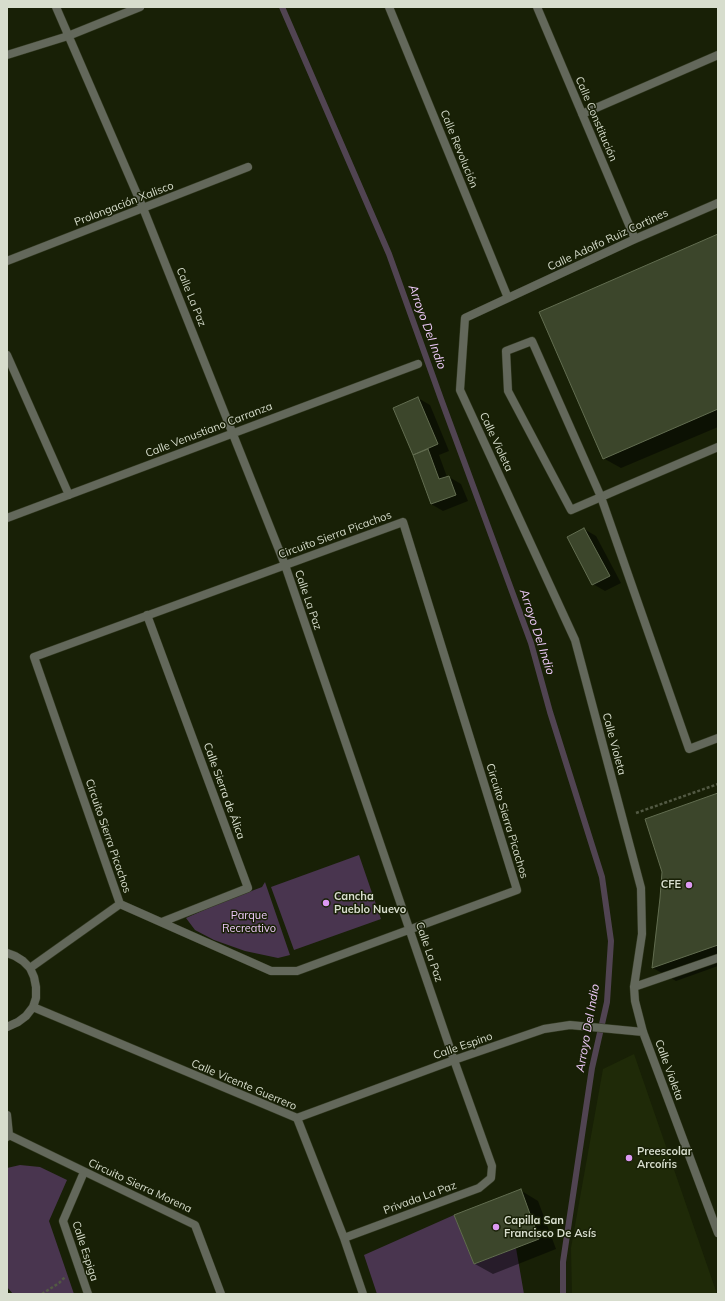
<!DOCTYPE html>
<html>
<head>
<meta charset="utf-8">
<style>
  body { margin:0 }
  #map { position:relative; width:725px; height:1301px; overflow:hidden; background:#182006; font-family:Mulish,sans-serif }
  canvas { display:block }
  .frame { position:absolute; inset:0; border:8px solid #d7ddcd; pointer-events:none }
</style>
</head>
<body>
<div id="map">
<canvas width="725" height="1301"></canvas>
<div class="frame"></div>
</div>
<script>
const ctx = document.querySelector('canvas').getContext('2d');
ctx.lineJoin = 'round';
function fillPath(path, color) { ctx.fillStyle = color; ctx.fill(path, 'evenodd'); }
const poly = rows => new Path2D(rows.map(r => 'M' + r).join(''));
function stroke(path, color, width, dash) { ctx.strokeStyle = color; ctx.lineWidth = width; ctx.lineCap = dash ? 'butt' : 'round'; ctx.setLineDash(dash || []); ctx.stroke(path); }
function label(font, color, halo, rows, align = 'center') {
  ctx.font = font + ' Mulish,sans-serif'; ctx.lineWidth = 3; ctx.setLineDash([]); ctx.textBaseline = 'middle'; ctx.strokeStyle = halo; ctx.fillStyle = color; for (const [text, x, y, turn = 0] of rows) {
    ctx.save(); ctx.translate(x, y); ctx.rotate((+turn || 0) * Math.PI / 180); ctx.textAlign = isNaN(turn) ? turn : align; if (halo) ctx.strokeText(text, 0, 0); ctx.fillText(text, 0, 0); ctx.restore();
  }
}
fillPath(poly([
  [634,1054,717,1294,572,1294,571,1248,603,1069]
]), '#1f2a08');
fillPath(poly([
  [359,855,381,919,294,950,271,887],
  [265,882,290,955,278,958,245,951,214,940,195,930,186,918,217,904,262,887],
  [20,1165,40,1167,67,1180,49,1221,74,1294,13,1294,7,1287,7,1168],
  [454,1215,474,1264,516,1248,524,1294,377,1294,364,1255]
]), '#49354f');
fillPath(poly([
  [718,235,718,427,621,468,603,458],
  [418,398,430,405,449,451,439,455,447,477,449,477,461,484,468,501,443,511,431,504,414,454],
  [584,529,596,536,621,583,605,591,593,584],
  [718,794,718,966,676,981,653,968,661,898],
  [520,1190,538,1201,556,1249,493,1274,475,1264]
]), '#0007');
stroke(poly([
  [282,7,389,254,441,399,531,643,550,712,602,877,611,941,607,1002,592,1068,563,1262,563,1294]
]), '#514452', 6);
const building = poly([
  [718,234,718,409,603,459,539,312,718,234],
  [418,397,438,444,413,455,393,408,418,397],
  [428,449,439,479,449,476,456,495,431,504,413,455,428,449],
  [584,528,610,576,592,585,567,537,584,528],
  [718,793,718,945,652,968,660,898,662,872,645,819,718,793],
  [521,1189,539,1239,474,1264,454,1215,521,1189]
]);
fillPath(building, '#3c462b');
stroke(building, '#626d50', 1);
const service = poly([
  [718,447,624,487,601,497,571,510,508,391,506,351,532,341,601,497,689,749,718,738]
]);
const minor = poly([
  [56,7,143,208,285,565,454,1060,492,1166,491,1178,479,1188,344,1238],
  [389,7,508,298],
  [537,7,635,239],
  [7,55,68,36,140,7],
  [582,114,718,55],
  [7,261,248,167],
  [7,355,69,495],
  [7,518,418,364],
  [403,522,517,890,297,971,271,971,120,904,34,657,403,522],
  [147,615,248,888,162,922],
  [30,968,120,904],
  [634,987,718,958],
  [643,1032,635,1001,634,987,642,934,641,888,575,640,460,390,465,318,635,239,718,203],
  [7,1115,9,1135],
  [297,1118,344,1238,363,1294],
  [7,1137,9,1135,195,1225,221,1294],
  [84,1172,63,1221,88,1294]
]);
const tertiary = poly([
  [7,953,15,956,23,961,30,968,34,977,36,987,36,998,33,1007,26,1016,18,1022,7,1027],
  [33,1007,297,1118,454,1060,544,1029,570,1025,643,1032,718,1233]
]);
stroke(service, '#333a22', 9);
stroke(minor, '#333a22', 9);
stroke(tertiary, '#333a22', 9);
stroke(poly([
  [636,813,718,784],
  [42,1294,59,1283,66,1276]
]), '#525943', 2.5, [3, 2]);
stroke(service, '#63685b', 8);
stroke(minor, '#63685b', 8);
stroke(tertiary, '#63685b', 8);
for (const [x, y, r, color] of [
  [689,885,4,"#dd99f3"],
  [326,903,4,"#dd99f3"],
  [629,1158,4,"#dd99f3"],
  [496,1227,4,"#dd99f3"]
]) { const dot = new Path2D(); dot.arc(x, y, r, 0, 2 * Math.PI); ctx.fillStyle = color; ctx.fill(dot); stroke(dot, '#182006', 1.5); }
label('11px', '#d7ddcd', '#182006', [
  ["Calle Constitución",596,119,67],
  ["Calle Revolución",459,149,68],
  ["Prolongación Xalisco",124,204,-21],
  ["Calle Adolfo Ruiz Cortines",608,240,-25],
  ["Calle La Paz",191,297,68],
  ["Calle Venustiano Carranza",209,430,-21],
  ["Calle Violeta",496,442,65],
  ["Circuito Sierra Picachos",335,535,-20],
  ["Calle La Paz",308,600,71],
  ["Calle Violeta",614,744,75],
  ["Calle Sierra de Álica",224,791,70],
  ["Circuito Sierra Picachos",507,821,73],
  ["Circuito Sierra Picachos",108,836,71],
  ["Calle La Paz",429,952,71],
  ["Calle Espino",463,1046,-19],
  ["Calle Violeta",669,1070,70],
  ["Calle Vicente Guerrero",244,1085,23],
  ["Circuito Sierra Morena",140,1186,25],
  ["Privada La Paz",420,1198,-20],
  ["Calle Espiga",85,1251,72]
]);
label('bold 11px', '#d7ddcd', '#182006', [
  ["CFE",681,885,"right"],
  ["Cancha",334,897],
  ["Pueblo Nuevo",334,910],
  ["Preescolar",637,1152],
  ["Arcoíris",637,1165],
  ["Capilla San",504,1221],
  ["Francisco De Asís",504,1234]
], 'left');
label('11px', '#efcafb', '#182006', [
  ["Parque",249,916],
  ["Recreativo",249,929]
]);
label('italic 12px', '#f2cdfe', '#182006', [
  ["Arroyo Del Indio",427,327,70],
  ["Arroyo Del Indio",537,632,72],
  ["Arroyo Del Indio",588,1028,-80]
]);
</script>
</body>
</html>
